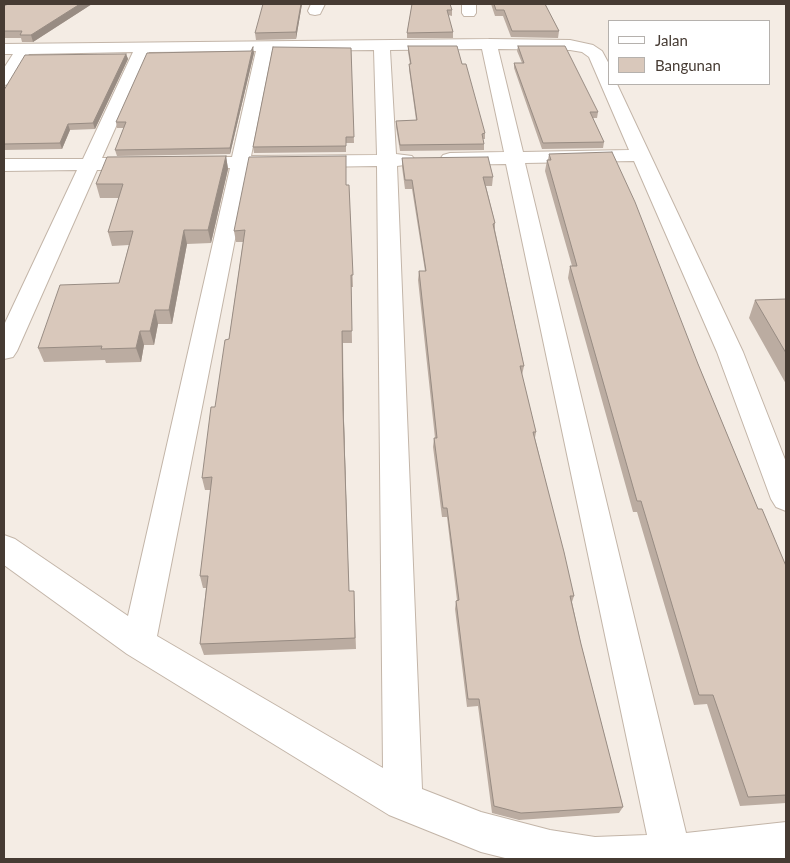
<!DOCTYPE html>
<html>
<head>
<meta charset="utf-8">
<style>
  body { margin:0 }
  #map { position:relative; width:790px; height:863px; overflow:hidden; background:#f4ece4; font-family:Lato,sans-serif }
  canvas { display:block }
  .frame { position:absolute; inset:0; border:5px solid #463b33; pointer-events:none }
  .legend { position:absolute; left:608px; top:20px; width:162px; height:65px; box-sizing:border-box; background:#fff; border:1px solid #b5b1ad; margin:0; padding:6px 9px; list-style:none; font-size:15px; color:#463b33 }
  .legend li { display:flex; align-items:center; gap:10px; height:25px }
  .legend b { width:25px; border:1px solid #b5b1ad }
</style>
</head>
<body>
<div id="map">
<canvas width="790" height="863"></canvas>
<div class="frame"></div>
<ul class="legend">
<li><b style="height:6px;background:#fff"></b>Jalan</li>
<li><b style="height:14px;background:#d9c8bb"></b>Bangunan</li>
</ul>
</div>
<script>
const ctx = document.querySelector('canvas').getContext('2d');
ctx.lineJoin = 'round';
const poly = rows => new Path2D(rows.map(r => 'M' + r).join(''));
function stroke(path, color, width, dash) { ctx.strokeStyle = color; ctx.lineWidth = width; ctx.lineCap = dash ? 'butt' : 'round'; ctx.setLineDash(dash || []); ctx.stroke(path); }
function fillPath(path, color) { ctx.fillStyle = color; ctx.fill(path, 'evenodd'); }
const street = poly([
  [311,4,325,4,320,14,315,15,310,14,308,11,311,4],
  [462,4,476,4,476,13,474,16,464,16,462,13,462,4],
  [489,39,570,40,593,45,602,51,609,64,609,84,617,84,743,352,786,462,786,511,776,507,771,499,717,352,634,161,525,163,686,833,786,822,786,859,509,859,481,852,389,815,127,654,4,565,4,535,15,539,128,616,230,168,190,169,183,167,180,163,183,159,190,157,232,157,256,51,149,52,102,158,142,158,149,160,152,164,149,168,142,170,97,170,17,351,13,357,4,359,4,325,77,170,4,171,4,159,83,159,133,52,29,54,10,84,4,85,4,68,13,54,4,54,4,44,489,39],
  [482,49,504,152,450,153,443,155,440,159,443,163,450,165,506,164,647,835,595,837,550,830,481,812,422,789,397,166,412,164,415,160,412,156,396,154,390,50,482,49],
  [498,49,570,50,582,52,589,57,629,150,523,152,498,49],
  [374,50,377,155,251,156,272,51,374,50],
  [377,166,383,768,157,636,249,168,377,166]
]);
stroke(street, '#c3b5a8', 2);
fillPath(street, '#fff');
fillPath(poly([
  [92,4,33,42,22,42,21,38,4,38,4,6],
  [302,4,296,39,256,40,255,33],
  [412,4,452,10,452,16,448,15,453,32,453,38,407,38,407,33],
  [491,4,545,4,559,31,558,38,511,37,503,16,495,16],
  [408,46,462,64,485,133,485,139,483,139,484,144,484,150,400,151,396,127,396,121,416,120,409,69,409,64,410,64,408,52],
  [518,46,598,112,597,118,593,118,604,142,603,148,542,149,514,68,514,63,522,63,517,51],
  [351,48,354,143,346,143,346,152,254,153,253,147],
  [251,51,254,53,230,154,117,156,115,150,124,128,117,128,116,122],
  [126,54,128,59,95,129,70,130,62,149,4,150,4,90],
  [549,154,698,364,758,509,786,566,786,803,740,806,707,704,694,705,637,512,633,512,568,278,570,266,572,266,545,171,547,160,548,160],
  [226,156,228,169,211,243,187,244,172,324,158,324,154,345,144,345,141,362,106,363,105,360,44,362,38,348,119,283,129,245,112,246,108,232,119,198,100,198,96,184],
  [402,158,493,177,492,186,486,186,495,223,495,230,524,366,522,375,536,432,535,438,574,596,572,602,581,644,623,807,619,813,519,820,492,813,478,706,467,707,455,609,456,601,457,600,447,517,442,517,433,447,434,438,435,438,418,280,419,271,425,271,412,189,405,189,402,167],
  [347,185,349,185,353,287,351,287,352,343,343,343,344,421,349,591,354,591,356,649,204,655,200,644,206,588,203,588,200,576,211,490,205,490,202,478,229,339,243,242,236,242,234,231],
  [786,299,786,384,749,318,755,300]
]), '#bbaca1');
fillPath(poly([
  [80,4,92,4,33,42,31,35],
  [301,4,302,4,296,39,296,32],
  [253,47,254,53,230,154,230,148],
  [126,54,128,59,95,129,93,123],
  [68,124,70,130,62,149,60,143],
  [226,156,228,169,211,243,208,230],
  [184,230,187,244,172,324,169,310],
  [155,310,158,324,154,345,150,331],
  [140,331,144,345,141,362,136,348],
  [342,331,344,421,349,602,343,409]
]), '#988c83');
const building = poly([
  [8,4,80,4,31,35,20,35,22,31,4,31,4,6,8,4],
  [263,4,301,4,296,32,255,33,263,4],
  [412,4,450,4,452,10,447,10,453,32,407,33,412,4],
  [494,4,545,4,559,31,512,31,504,10,496,10,494,4],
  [408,46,457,46,462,64,466,64,485,133,482,134,484,144,400,145,396,121,417,120,409,64,411,64,408,46],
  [518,46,565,46,598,112,590,112,604,142,543,143,514,63,524,63,518,46],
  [253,47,230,148,115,150,126,122,116,122,147,53,251,51,253,47],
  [273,47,351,48,354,137,346,137,346,146,253,147,273,47],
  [126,54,93,123,68,124,60,143,4,144,4,90,25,55,126,54],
  [612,152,635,202,698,364,758,509,762,509,786,566,786,795,748,797,713,695,699,695,641,501,637,501,570,266,577,266,547,160,551,160,549,154,612,152],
  [226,156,208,230,184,230,169,310,155,310,150,331,140,331,136,348,101,349,102,346,38,348,60,285,119,283,133,231,108,232,123,184,96,184,107,157,226,156],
  [346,156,346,185,349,185,353,275,351,275,352,331,342,331,343,409,349,591,354,591,355,638,200,644,208,576,200,576,212,477,202,478,211,407,215,407,225,340,229,339,245,230,234,231,249,157,346,156],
  [488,157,493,177,483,177,495,223,493,224,524,366,520,366,536,432,533,432,564,552,574,596,570,596,581,644,623,807,521,813,494,806,479,699,468,699,456,601,459,600,447,508,443,508,434,438,437,438,419,271,426,271,412,180,405,180,402,158,488,157],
  [786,299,786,353,755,300,786,299]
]);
fillPath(building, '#d9c8bb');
stroke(building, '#988c83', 1);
</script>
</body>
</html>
